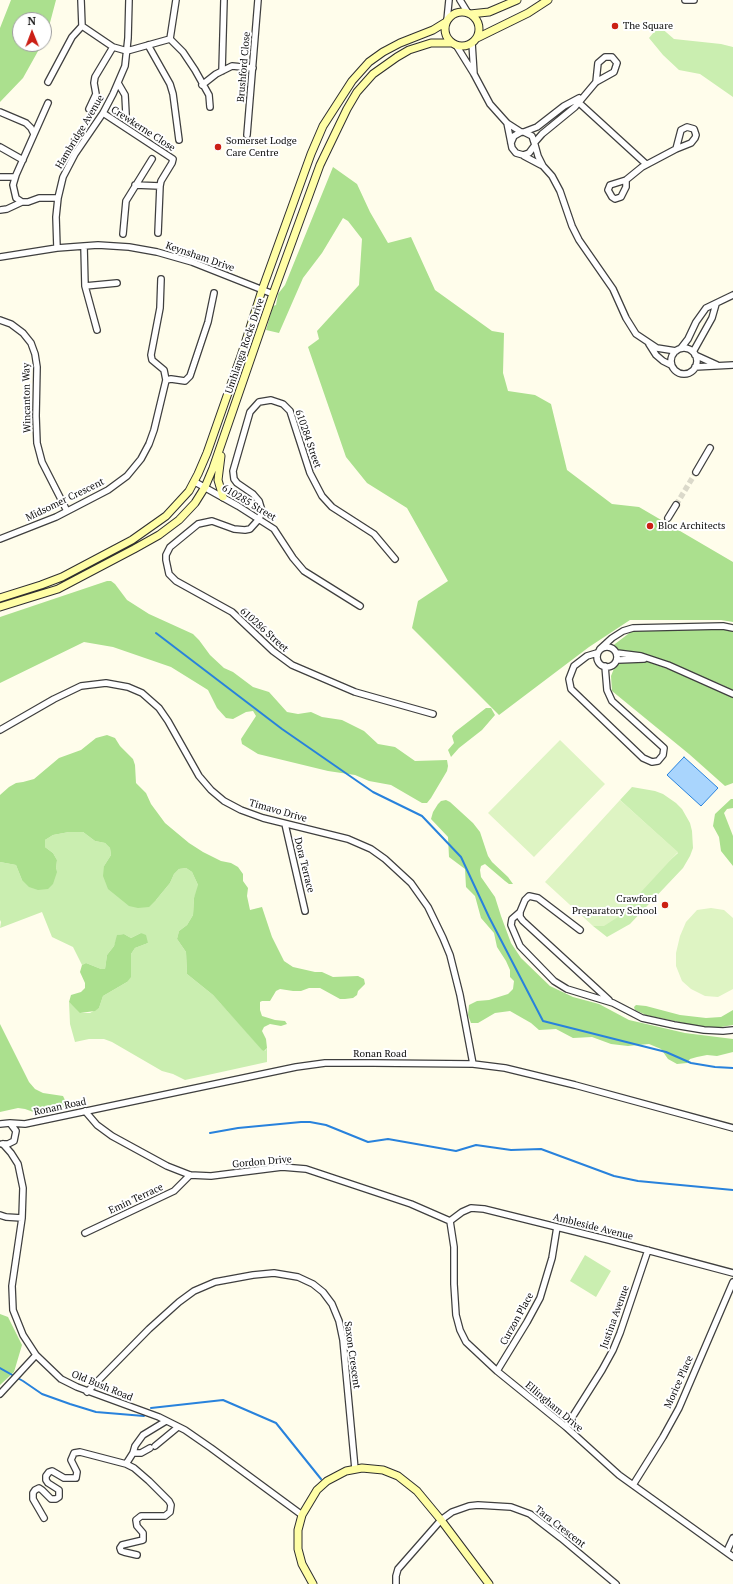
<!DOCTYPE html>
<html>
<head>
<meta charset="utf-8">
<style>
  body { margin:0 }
  #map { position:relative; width:733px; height:1584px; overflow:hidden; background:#fffdeb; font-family:"PT Serif",serif }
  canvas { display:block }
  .north { position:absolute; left:12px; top:12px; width:40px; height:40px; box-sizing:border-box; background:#fff; border:1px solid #9e9e9e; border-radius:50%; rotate:359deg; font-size:11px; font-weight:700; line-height:16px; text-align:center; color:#0c0c0c }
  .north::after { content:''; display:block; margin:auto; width:14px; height:18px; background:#cb1f15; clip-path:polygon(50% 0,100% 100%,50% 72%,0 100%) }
</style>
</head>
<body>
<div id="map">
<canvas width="733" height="1584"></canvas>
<div class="north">N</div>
</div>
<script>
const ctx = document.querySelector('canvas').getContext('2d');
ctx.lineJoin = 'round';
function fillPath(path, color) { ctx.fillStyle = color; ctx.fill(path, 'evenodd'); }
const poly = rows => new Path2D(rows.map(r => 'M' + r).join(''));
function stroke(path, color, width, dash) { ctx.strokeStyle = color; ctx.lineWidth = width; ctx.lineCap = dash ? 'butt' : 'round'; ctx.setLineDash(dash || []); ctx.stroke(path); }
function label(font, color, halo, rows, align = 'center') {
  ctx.font = font + ' "PT Serif",serif'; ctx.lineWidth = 4; ctx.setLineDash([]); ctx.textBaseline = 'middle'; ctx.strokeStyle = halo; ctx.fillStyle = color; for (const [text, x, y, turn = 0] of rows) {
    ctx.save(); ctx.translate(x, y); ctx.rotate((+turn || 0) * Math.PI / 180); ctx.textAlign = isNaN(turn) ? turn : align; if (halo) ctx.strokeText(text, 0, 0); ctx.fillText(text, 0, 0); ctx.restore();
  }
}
fillPath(poly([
  [659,26,674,39,721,44,733,47,733,97,700,74,679,70,663,55,649,38],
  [632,787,655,791,663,794,676,803,682,809,690,823,692,831,693,848,690,856,683,868,630,924,607,937,593,926,597,926,678,853,620,800],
  [69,832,83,832,95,841,105,843,110,848,111,855,104,866,156,900,170,883,174,874,179,869,186,868,192,872,198,885,198,890,194,898,193,915,187,925,179,931,177,939,186,952,187,974,213,995,262,1049,265,1051,267,1048,267,1062,185,1080,173,1074,162,1071,112,1042,104,1039,89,1039,75,1042,70,1024,69,1002,81,1013,90,1013,99,1008,103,996,127,982,131,954,135,948,148,943,141,933,131,938,124,934,118,935,114,946,107,955,105,969,101,969,86,963,82,965,73,947,52,937,42,912,0,928,1,922,0,920,0,862,16,865,22,880,56,869,57,860,53,853,45,847,45,840,53,835],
  [585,1255,611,1271,596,1297,570,1281]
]), '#caeeb0');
fillPath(poly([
  [11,0,56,0,47,34,44,40,44,20,20,20,20,44,42,44,23,78,0,102,0,28],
  [333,167,357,184,370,212,388,243,411,237,435,290,492,331,504,333,503,373,508,391,535,395,551,404,567,470,612,504,639,507,733,562,733,622,721,620,630,620,589,647,499,715,412,628,418,601,448,581,407,508,367,483,346,457,308,347,319,339,317,331,359,285,362,239,348,221,343,218,322,253,303,278,279,333,266,330,273,306,276,305,278,294,285,285],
  [107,581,111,581,115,584,127,600,149,614,193,634,199,640,210,655,224,668,233,672,253,687,269,692,287,712,298,714,311,712,322,717,342,720,364,731,378,744,395,747,415,761,447,760,448,766,447,771,431,798,427,803,422,803,391,785,369,781,355,775,328,771,258,754,242,744,241,739,256,716,253,711,246,712,233,719,226,718,217,708,208,690,171,667,113,647,84,642,0,683,0,617],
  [724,628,733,631,733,690,718,683,611,647,632,631],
  [643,660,720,688,733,695,733,783,725,786,689,754,612,691,611,676,615,666,621,662],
  [486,708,491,708,495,715,482,730,459,748,451,757,448,750,454,743,452,736,455,732],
  [107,735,115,738,120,746,133,759,135,765,136,783,146,793,151,804,165,823,189,843,203,852,221,861,231,863,238,867,243,874,243,881,248,888,247,896,250,910,262,907,272,937,284,961,293,967,315,972,322,972,333,977,358,976,364,979,365,984,358,991,357,995,353,998,345,999,340,999,320,988,309,988,301,991,293,991,280,989,276,991,270,1001,262,1001,260,1002,260,1010,262,1016,275,1020,285,1021,287,1024,281,1026,270,1024,264,1027,262,1031,266,1039,267,1048,264,1051,262,1050,213,995,187,974,186,952,177,939,179,931,187,925,193,915,194,898,198,885,192,872,186,868,179,869,174,874,170,883,156,900,149,907,138,908,129,906,108,889,103,876,104,866,111,855,110,848,105,843,95,841,83,832,69,832,53,835,45,840,45,847,53,853,57,860,56,869,57,872,53,884,48,889,38,890,29,887,22,880,16,865,0,862,0,795,9,787,16,783,23,782,34,779,59,758,81,750,96,738],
  [731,799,733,799,733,808,727,809,724,813,733,836,733,866,721,851,719,837,713,826,715,814],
  [446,800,450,802,473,823,480,832,488,856,492,862,508,877,513,884,509,884,505,881,485,864,481,866,480,870,481,877,495,897,501,916,511,943,521,958,550,986,573,997,599,1004,629,1020,685,1033,733,1039,733,1052,717,1056,707,1055,697,1057,690,1059,687,1063,677,1064,668,1059,661,1049,649,1044,628,1046,611,1044,592,1037,573,1038,556,1029,539,1030,531,1023,510,1011,495,1013,478,1023,471,1023,468,1015,469,1005,477,1001,489,1000,508,994,513,989,514,981,510,977,510,970,506,961,497,947,494,933,481,918,475,896,466,887,465,869,449,857,448,837,431,819,433,812,438,804,441,801],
  [141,933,146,935,148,943,135,948,131,954,131,977,127,982,103,996,99,1008,95,1011,80,1013,69,1002,71,995,81,992,85,988,85,983,80,972,82,965,86,963,101,969,105,969,107,955,114,946,117,935,124,934,131,938],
  [636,1005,646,1006,680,1015,706,1018,721,1017,733,1010,733,1025,721,1027,703,1027,646,1015,635,1010,634,1007],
  [0,1024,29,1082,35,1089,43,1093,63,1096,66,1102,64,1109,62,1110,39,1114,25,1109,18,1108,0,1112],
  [0,1314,8,1317,22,1345,14,1372,0,1385]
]), '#abe08e');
fillPath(poly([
  [560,740,605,784,534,857,488,813],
  [620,800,678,852,618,917,604,926,593,926,545,882],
  [711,908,724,910,733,918,733,989,718,997,705,996,691,989,682,981,676,966,676,953,680,936,686,922,697,910]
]), '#def4c3');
const water = poly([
  [684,757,718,788,701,806,667,775,684,757]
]);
fillPath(water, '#a9d5fd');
stroke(water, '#2882dc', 1);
stroke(poly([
  [156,633,282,729,373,792,422,816,461,857,489,917,543,1021,666,1052,691,1063,715,1067,733,1068],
  [210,1133,238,1128,301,1122,310,1122,326,1125,368,1142,388,1139,456,1151,476,1145,511,1150,541,1149,614,1176,638,1181,733,1190],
  [0,1368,23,1381,42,1394,70,1404,96,1412,144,1416],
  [151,1408,223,1400,276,1423,321,1479]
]), '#2882dc', 2);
stroke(poly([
  [676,505,696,472]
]), '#dbd9ca', 5.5, [5.5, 3]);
const street = poly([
  [81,0,82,26,113,47,127,51,170,39],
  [460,0,468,13],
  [685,0,694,0],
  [447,20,449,0],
  [170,39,183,52,195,70,209,95,210,107],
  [170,39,176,0],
  [472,43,474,74],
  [148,45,170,84,173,94,179,140],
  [456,45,474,74,490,104,507,123,521,132],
  [222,71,224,0],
  [48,82,72,37,82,26],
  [118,83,125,95,126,114],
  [202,85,216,74,232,66,253,68],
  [576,100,646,164],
  [48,103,16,175,13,185,16,198,22,202,28,202,39,198,58,198],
  [89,109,96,94,94,83,95,77,113,47],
  [0,112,26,123,31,128,34,134],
  [103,113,173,159,172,163,161,181,160,186,158,233],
  [507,123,512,148,516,153,523,155,529,153,535,145,532,136,524,132,521,132,514,136,511,143],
  [524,132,537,127,564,106,579,98],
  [247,135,258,0],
  [535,142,542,134,575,107,596,82,614,72,617,63,612,57,605,57,598,63,596,82],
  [535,145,538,156,543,166,552,176,560,191,572,226,579,240,613,289,626,318,636,334,657,348,676,351],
  [0,147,23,160],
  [524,156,541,165],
  [0,177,15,177],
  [626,180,626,187,621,197,615,199,612,197,608,190,610,185,626,180,642,167,676,149,691,143,695,138,696,135,694,129,687,127,681,130,676,149],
  [135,185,160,186],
  [0,210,7,209,22,202],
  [123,234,126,201,152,159],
  [84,246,85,286,97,330],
  [57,248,56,217,58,198,63,177,75,154,103,113,113,94,125,66,128,38,129,0],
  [0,257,57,248,84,246,98,245,129,247,157,252,192,262,273,294],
  [85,286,117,283],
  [0,320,11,324,23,333,31,343,35,354,37,367,36,416,37,443,42,462,67,511],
  [649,344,656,355,663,361,671,365],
  [681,348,688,339,696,322,706,308,733,295],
  '671 361a13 13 0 1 1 26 0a13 13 0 1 1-26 0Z',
  [693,352,712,318,716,304],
  [695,355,717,365],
  [695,367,733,365],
  [166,380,171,379,185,381,190,376,208,322,214,293],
  [696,472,710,448],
  [195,482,238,506,274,529,293,558,304,571,360,606],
  [668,518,676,505],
  [0,539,56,517,108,490,127,476,141,459,149,444,154,430,166,380,164,370,152,360,151,355,160,308,161,279],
  [395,559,374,534,332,507,322,496,310,473,290,411,283,404,271,400,259,402,250,412,233,471,234,479,237,483,253,494,259,501,262,511,259,519,250,529,245,530,234,529,212,521,198,524,170,547,166,555,166,560,169,574,176,581,232,612,273,651,292,665,355,692,433,714],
  '597 657a10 10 0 1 1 20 0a10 10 0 1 1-20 0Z',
  [600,649,612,638,623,631,633,628,723,626,733,628],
  [597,653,587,656,574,666,569,679,571,689,643,758,652,762,658,761,663,755,664,748,612,701,607,690,605,666],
  [617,653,641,656,668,665,733,694],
  [618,660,644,659],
  [0,730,54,699,81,686,106,683,128,687,142,693,159,708,168,721,199,776,211,790,224,801,241,810,263,818,348,839,371,849,385,859,411,883,428,907,443,938,450,955,460,995,473,1064],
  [285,824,305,911],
  [520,912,512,919,511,925,520,946,554,981,567,989,613,1003,642,1018,674,1025,704,1030,723,1031,733,1030],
  [580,930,538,898,529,896,525,900,520,912,520,917,523,921,609,1000],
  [85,1111,97,1125,112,1136,167,1166,190,1175,211,1176,282,1167,306,1169,411,1204,450,1221],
  [10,1123,25,1124,296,1067,325,1063,373,1063,473,1064,505,1068,575,1085,733,1128],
  [0,1124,10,1123,16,1131,14,1141,8,1144,2,1144],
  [3,1144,11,1153,18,1164,23,1188,22,1218,12,1286,13,1310,23,1335,36,1355,61,1379,77,1387,159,1417,185,1430,211,1448,302,1515],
  [0,1215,6,1217,22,1218],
  [450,1221,454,1247,454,1284,456,1315,460,1330,466,1342,497,1371,566,1427,619,1475,733,1557],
  [450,1221,462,1212,471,1208,484,1209,609,1240,733,1273],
  [85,1233,174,1191,190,1175],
  [497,1371,527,1322,540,1298,552,1258,557,1227],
  [87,1392,149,1329,179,1302,194,1291,215,1282,253,1275,274,1273,298,1277,313,1284,323,1292,332,1304,339,1321,343,1340,355,1469],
  [0,1394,36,1355],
  [566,1427,602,1370,613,1350,620,1333,648,1250],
  [155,1446,178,1427],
  [133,1453,141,1453,150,1448],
  [633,1485,663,1437,679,1408,733,1282],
  [44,1518,33,1499,33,1493,35,1490,39,1488,42,1490,51,1499,56,1499,59,1497,59,1490,48,1483,46,1480,46,1476,49,1472,52,1471,64,1478,76,1478,77,1472,71,1460,74,1453,80,1452,126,1464],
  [727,1551,733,1538],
  [137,1555,124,1552,121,1551,120,1548,122,1545,143,1540,143,1533,137,1526,136,1520,141,1516,165,1516,170,1512,171,1505,169,1501,149,1481,134,1468,126,1464,133,1453,135,1446,143,1435,166,1421],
  [396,1584,396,1576,398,1569,441,1520,452,1512,469,1506,478,1505,511,1507,530,1514,561,1538,616,1584]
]);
const secondary = poly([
  '445 29a17 17 0 1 1 34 0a17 17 0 1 1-34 0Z',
  [470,14,489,12,517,0],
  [477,38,528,13,548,0],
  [221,456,218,480,223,497],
  [0,598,41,585,62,577,132,540,166,516,189,491,198,474,207,453,241,356,262,290,311,154,323,126,352,81,369,62,383,52,400,43,433,30,446,22],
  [0,607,58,589,134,549,159,535,179,520,195,503,205,487,213,468,273,294,320,165,347,109,357,92,373,74,397,57,409,50,431,43,452,43],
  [313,1584,302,1564,298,1549,298,1530,302,1515,317,1490,327,1481,346,1471,362,1468,383,1470,398,1476,417,1491,441,1520,489,1584]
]);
stroke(street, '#3f3f3f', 8);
stroke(secondary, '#2e2e2e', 9);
stroke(street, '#fff', 5.5);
stroke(secondary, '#fffea6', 7);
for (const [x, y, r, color] of [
  [615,26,4,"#cb1f15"],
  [218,147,4,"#cb1f15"],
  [650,526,4,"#cb1f15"],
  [665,905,4,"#cb1f15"]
]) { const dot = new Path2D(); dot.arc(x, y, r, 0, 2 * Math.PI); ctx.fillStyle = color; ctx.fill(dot); stroke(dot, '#fff', 1.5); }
label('10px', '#0c0c0c', '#fff', [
  ["The Square",623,26],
  ["Somerset Lodge",226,141],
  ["Care Centre",226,153],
  ["Bloc Architects",658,526],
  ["Crawford",657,899,"right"],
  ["Preparatory School",657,911,"right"]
], 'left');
label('10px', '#0c0c0c', '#fff', [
  ["Brushford Close",244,67,-85],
  ["Crewkerne Close",143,129,33],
  ["Hambridge Avenue",80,132,-59],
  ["Keynsham Drive",200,257,19],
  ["Umhlanga Rocks Drive",245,346,-71],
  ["Wincanton Way",27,398,-91],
  ["610284 Street",308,439,71],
  ["Midsomer Crescent",65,500,-26],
  ["610285 Street",249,503,31],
  ["610286 Street",264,630,42],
  ["Timavo Drive",278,811,16],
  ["Dora Terrace",304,865,76],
  ["Ronan Road",380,1054],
  ["Ronan Road",60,1107,-12],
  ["Gordon Drive",262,1162,-5],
  ["Emin Terrace",136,1199,-25],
  ["Ambleside Avenue",593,1227,14],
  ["Justina Avenue",615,1317,-70],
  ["Curzon Place",517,1319,-61],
  ["Saxon Crescent",352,1355,82],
  ["Morice Place",679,1382,-66],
  ["Old Bush Road",102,1386,22],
  ["Ellingham Drive",554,1407,40],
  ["Tara Crescent",560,1527,38]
]);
</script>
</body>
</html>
